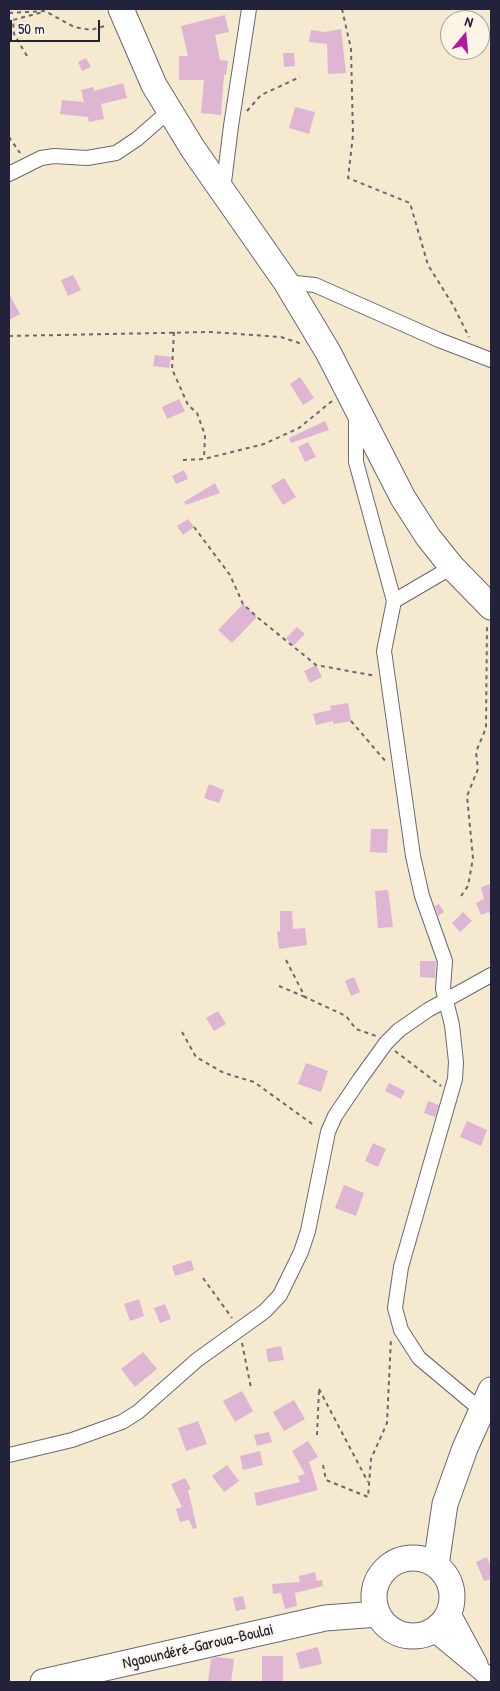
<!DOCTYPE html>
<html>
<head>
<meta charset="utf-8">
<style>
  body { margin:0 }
  #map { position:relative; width:500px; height:1691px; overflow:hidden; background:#f5e9d0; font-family:"Patrick Hand",sans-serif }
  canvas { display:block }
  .frame { position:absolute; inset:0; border:10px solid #22223b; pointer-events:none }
  .north { position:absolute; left:440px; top:10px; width:50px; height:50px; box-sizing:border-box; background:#fcf5e5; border:1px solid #a5a1a1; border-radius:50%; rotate:17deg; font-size:14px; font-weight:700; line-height:20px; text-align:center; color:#22223b }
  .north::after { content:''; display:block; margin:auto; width:18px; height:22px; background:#b5179e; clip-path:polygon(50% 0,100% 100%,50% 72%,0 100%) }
  .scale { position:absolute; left:10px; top:20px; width:90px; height:22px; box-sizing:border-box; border:2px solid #22223b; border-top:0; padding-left:6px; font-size:15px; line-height:18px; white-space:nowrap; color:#22223b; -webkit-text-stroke:4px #fcf5e5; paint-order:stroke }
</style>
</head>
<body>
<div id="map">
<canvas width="500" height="1691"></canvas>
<div class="frame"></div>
<div class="north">N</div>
<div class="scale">50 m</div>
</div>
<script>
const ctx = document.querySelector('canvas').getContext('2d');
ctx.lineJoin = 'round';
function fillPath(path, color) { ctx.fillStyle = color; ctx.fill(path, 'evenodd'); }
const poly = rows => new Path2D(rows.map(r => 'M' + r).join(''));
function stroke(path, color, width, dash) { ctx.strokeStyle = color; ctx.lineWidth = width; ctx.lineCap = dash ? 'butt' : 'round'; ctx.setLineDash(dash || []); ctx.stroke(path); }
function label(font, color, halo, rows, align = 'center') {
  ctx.font = font + ' "Patrick Hand",sans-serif'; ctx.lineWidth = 4; ctx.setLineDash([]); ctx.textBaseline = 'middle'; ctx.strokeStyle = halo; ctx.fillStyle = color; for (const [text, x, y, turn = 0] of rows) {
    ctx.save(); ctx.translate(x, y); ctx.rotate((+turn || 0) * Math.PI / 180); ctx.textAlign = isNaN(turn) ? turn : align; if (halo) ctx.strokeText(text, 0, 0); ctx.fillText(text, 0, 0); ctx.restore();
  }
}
fillPath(poly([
  [225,15,229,32,215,35,220,60,228,61,226,75,224,75,221,115,201,113,204,80,179,80,179,56,188,56,181,26],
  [341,29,346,73,328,74,327,44,309,42,311,30,325,32],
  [283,53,294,53,295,66,284,67],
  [86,58,91,67,82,71,78,62],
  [123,83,127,98,101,104,104,119,89,122,88,117,60,114,62,100,84,102,81,90,93,87,94,91],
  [295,107,315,112,309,134,289,128],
  [73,275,81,290,68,296,61,280],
  [9,294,20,314,9,320],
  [155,355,171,357,169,368,153,366],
  [300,377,314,398,303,405,290,384],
  [179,399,185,411,167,419,162,407],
  [325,421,329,430,291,443,289,438],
  [308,442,316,457,305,462,298,447],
  [184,470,188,479,176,484,172,476],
  [284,478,296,497,283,505,271,486],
  [215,483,220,493,186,505,184,502],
  [188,519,194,527,183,535,177,526],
  [243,604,257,617,232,643,218,630],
  [297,627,305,634,293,646,286,638],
  [316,665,322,677,310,683,304,671],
  [348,703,351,721,333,724,333,721,316,725,313,714,331,710,330,706],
  [209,784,224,790,219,803,204,798],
  [371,829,388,829,387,853,370,852],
  [491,884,491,914,488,912,481,915,476,903,484,899,481,887],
  [388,890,393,927,378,928,375,891],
  [439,904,444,912,438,916,435,906],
  [280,911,292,911,293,929,305,928,307,945,279,949,277,932,280,931],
  [463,912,472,921,460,932,452,923],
  [420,961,436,961,435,978,420,977],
  [354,977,360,992,351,996,345,981],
  [218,1011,226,1024,214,1031,206,1018],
  [306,1063,328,1071,321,1092,298,1084],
  [389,1083,405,1091,401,1099,385,1091],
  [428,1101,439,1105,435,1117,424,1113],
  [467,1121,487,1130,481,1146,460,1137],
  [373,1143,386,1149,378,1167,365,1161],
  [344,1185,364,1193,356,1216,335,1208],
  [191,1260,194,1270,175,1276,172,1266],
  [139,1299,144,1316,130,1321,124,1304],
  [165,1304,171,1319,160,1323,154,1308],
  [281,1346,284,1360,268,1362,266,1349],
  [143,1352,157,1369,135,1387,121,1369],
  [242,1391,253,1411,235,1422,223,1401],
  [294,1400,305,1419,284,1431,273,1412],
  [198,1421,207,1444,186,1451,178,1428],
  [269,1432,272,1442,257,1446,254,1435],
  [308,1441,318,1457,309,1462,318,1490,257,1506,254,1493,300,1482,298,1476,305,1474,292,1451],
  [260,1451,263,1465,243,1470,240,1456],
  [227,1465,239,1481,224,1492,212,1476],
  [185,1478,191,1489,188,1490,197,1528,193,1529,189,1520,180,1522,176,1509,182,1507,171,1484],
  [487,1557,491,1568,491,1579,484,1581,476,1562],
  [315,1572,317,1581,322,1580,323,1586,295,1593,297,1606,285,1609,281,1593,273,1594,272,1584,300,1582,299,1576],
  [243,1596,246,1609,236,1611,233,1598],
  [318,1647,322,1664,300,1669,296,1653],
  [262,1656,283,1656,283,1682,262,1682],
  [216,1657,234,1659,231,1682,208,1682,211,1659]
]), '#deb5d3');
const street = poly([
  [9,174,41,158,54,156,87,158,116,153,137,139,169,111],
  [223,190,231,126,249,9],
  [286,282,315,285,439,340,491,360],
  [356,414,356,462,394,601],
  [452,567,394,601,384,651,413,856,422,896,445,961,443,989,452,1025,456,1062,455,1079,401,1267,395,1308,401,1330,419,1358,481,1410],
  [9,1455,72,1440,122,1422,138,1412,197,1360,265,1311,280,1295,301,1252,308,1231,328,1132,335,1116,360,1079,386,1043,399,1030,428,1010,491,975]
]);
const secondary = poly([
  [450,1612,478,1664],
  [433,1631,491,1679]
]);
const highway = poly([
  [121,9,154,85,193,149,286,282,328,352,403,498,428,537,452,567,491,607],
  '374 1597a39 39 0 1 1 78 0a39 39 0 1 1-78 0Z',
  [436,1565,445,1504,465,1448,491,1390],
  [43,1682,325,1618,378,1614]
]);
stroke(street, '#6c686f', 16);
stroke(secondary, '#6c686f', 21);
stroke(highway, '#6c686f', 27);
stroke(poly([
  [342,9,351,49,353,135,348,178,410,203,428,265,453,305,469,337],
  [9,13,45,11,74,27,91,30,108,25],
  [27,56,14,34,13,20,43,12],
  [247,111,261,95,300,77],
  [9,137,20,153],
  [174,332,172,369,188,405,197,413,205,435,204,459],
  [9,336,211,332,281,337,302,344],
  [183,460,204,459,264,444,299,428,332,401],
  [194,527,230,575,243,604,257,617,316,665,376,676],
  [351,721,387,763],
  [461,896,468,886,473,858,467,796,478,769,476,752,486,728,487,624],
  [286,960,305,997,346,1016,356,1029,376,1036],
  [279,986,305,997],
  [182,1032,196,1057,224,1073,254,1082,315,1126],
  [395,1051,441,1086],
  [203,1278,232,1318],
  [242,1343,251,1388],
  [319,1389,368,1482],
  [317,1435,319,1390],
  [323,1465,326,1480,368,1497,371,1459,387,1423,391,1338]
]), '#6c686f', 2, [4, 4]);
stroke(street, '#fff', 14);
stroke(secondary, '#fff', 19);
stroke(highway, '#fff', 25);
label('16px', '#22223b', '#fcf5e5', [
  ["Ngaoundéré-Garoua-Boulai",198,1647,-13]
]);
</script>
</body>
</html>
